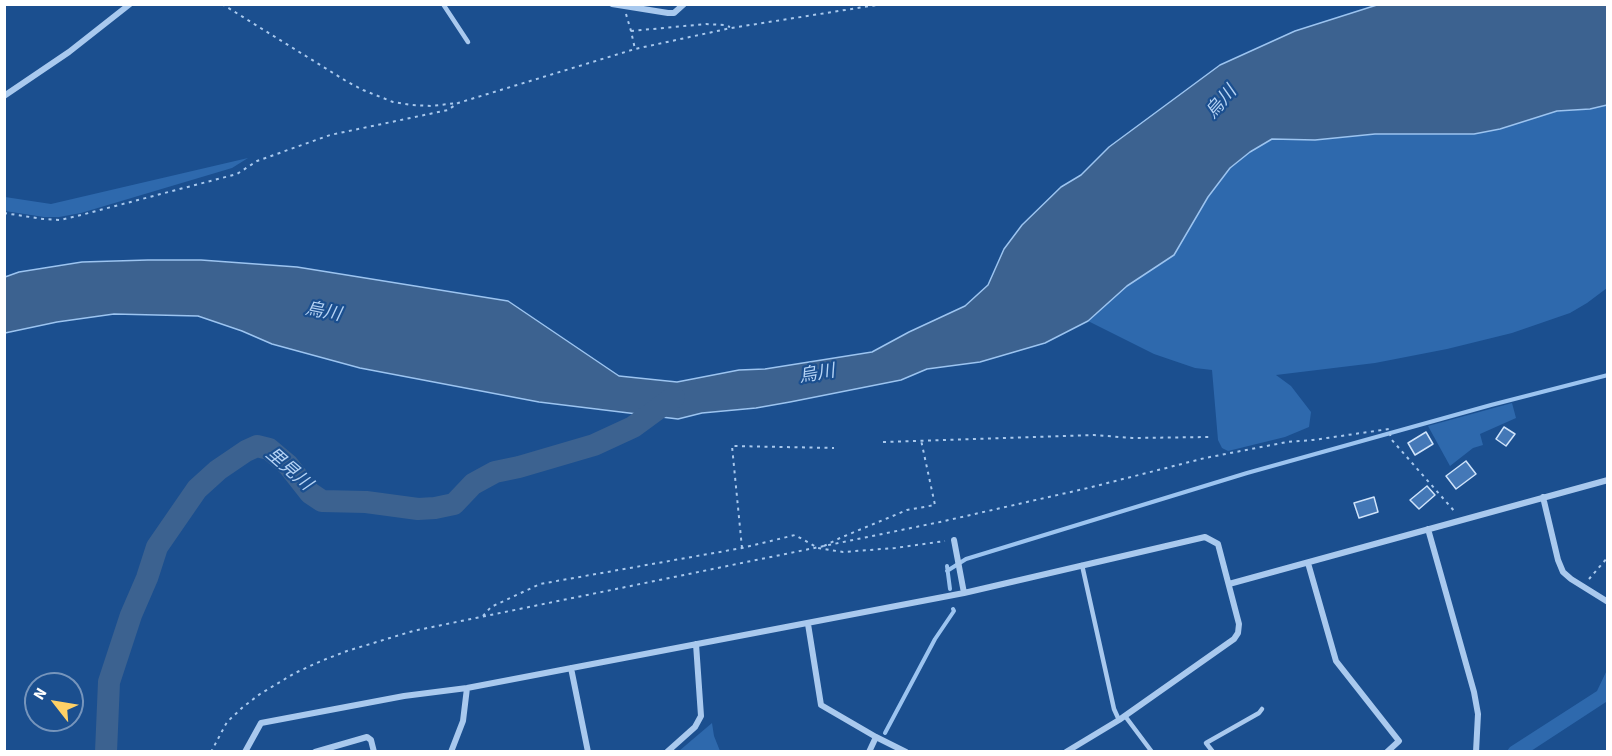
<!DOCTYPE html>
<html>
<head>
<meta charset="utf-8">
<style>
  body { margin:0 }
  #map { position:relative; width:1612px; height:756px; overflow:hidden; background:#1b4f8f; font-family:"Source Sans 3",sans-serif }
  canvas { display:block }
  .frame { position:absolute; inset:0; border:6px solid #fff; pointer-events:none }
  .north { position:absolute; left:24px; top:672px; width:60px; height:60px; box-sizing:border-box; background:#1b4f8f; border:2px solid #7695bc; border-radius:50%; rotate:301deg; font-size:16px; font-weight:700; line-height:24px; text-align:center; color:#fff }
  .north::after { content:''; display:block; margin:auto; width:21px; height:27px; background:#ffd166; clip-path:polygon(50% 0,100% 100%,50% 72%,0 100%) }
</style>
</head>
<body>
<div id="map">
<canvas width="1612" height="756"></canvas>
<div class="frame"></div>
<div class="north">N</div>
</div>
<script>
const ctx = document.querySelector('canvas').getContext('2d');
ctx.lineJoin = 'round';
function fillPath(path, color) { ctx.fillStyle = color; ctx.fill(path, 'evenodd'); }
const poly = rows => new Path2D(rows.map(r => 'M' + r).join(''));
function stroke(path, color, width, dash) { ctx.strokeStyle = color; ctx.lineWidth = width; ctx.lineCap = dash ? 'butt' : 'round'; ctx.setLineDash(dash || []); ctx.stroke(path); }
function label(font, color, halo, rows, align = 'center') {
  ctx.font = font + ' "Source Sans 3","Noto Sans JP",sans-serif'; ctx.lineWidth = 4.5; ctx.setLineDash([]); ctx.textBaseline = 'middle'; ctx.strokeStyle = halo; ctx.fillStyle = color; for (const [text, x, y, turn = 0] of rows) {
    ctx.save(); ctx.translate(x, y); ctx.rotate((+turn || 0) * Math.PI / 180); ctx.textAlign = isNaN(turn) ? turn : align; if (halo) ctx.strokeText(text, 0, 0); ctx.fillText(text, 0, 0); ctx.restore();
  }
}
fillPath(poly([
  [1607,105,1607,288,1587,303,1570,313,1512,333,1447,349,1375,363,1276,375,1291,386,1311,412,1309,427,1285,437,1228,451,1222,448,1218,440,1212,370,1195,368,1154,354,1088,321,1127,286,1174,255,1208,197,1230,168,1250,152,1272,139,1315,140,1375,134,1474,134,1500,129,1557,111,1590,109],
  [248,158,232,168,81,213,59,217,44,217,5,211,5,197,51,204],
  [1512,403,1516,418,1480,434,1483,445,1473,448,1450,466,1428,426],
  [1607,670,1608,700,1606,702,1531,751,1507,751,1510,747,1597,691],
  [712,723,714,736,720,751,679,751]
]), '#2e69ad');
const water = poly([
  [1380,4,1607,5,1607,105,1590,109,1557,111,1500,129,1474,134,1375,134,1315,140,1272,139,1250,152,1230,168,1208,197,1174,255,1127,286,1088,321,1045,343,980,362,927,369,901,380,790,402,756,408,702,413,678,419,539,402,360,368,272,344,242,331,198,316,114,314,57,322,5,333,5,277,19,272,82,262,148,260,201,260,297,267,508,301,619,376,677,382,739,370,765,369,872,352,909,332,965,306,988,285,1004,249,1022,225,1061,187,1081,175,1109,147,1220,65,1295,31,1380,4]
]);
fillPath(water, '#3c6290');
stroke(water, '#9cc4f0', 1.5);
stroke(poly([
  [947,566,950,589],
  [947,571,966,559,1247,473,1491,405,1608,375],
  [885,733,935,639,954,611,953,609]
]), '#9cc4f0', 4);
stroke(poly([
  [106,752,109,682,131,615,147,578,157,547,197,489,218,470,246,451,257,446,269,449,288,465,310,493,322,501,366,502,418,509,435,508,454,504,473,484,495,472,519,467,594,445,633,427,674,397]
]), '#3c6290', 22);
const building = poly([
  [1504,427,1515,434,1506,446,1496,439,1504,427],
  [1426,432,1433,444,1415,455,1408,443,1426,432],
  [1466,461,1476,474,1456,489,1446,476,1466,461],
  [1427,486,1435,495,1419,509,1410,500,1427,486],
  [1374,497,1378,512,1359,518,1354,503,1374,497]
]);
fillPath(building, '#4478b7');
stroke(building, '#cfe3fa', 1.5);
stroke(poly([
  [222,4,346,81,363,90,393,102,411,105,431,106,457,103],
  [626,14,631,31,635,49],
  [631,31,706,24,724,25,730,27],
  [4,213,43,219,60,220,81,215,237,174,257,161,330,135,448,110,458,103,635,49,731,28,883,4],
  [883,442,1094,435,1132,438,1210,437],
  [824,546,840,538,907,510,935,505,921,440],
  [742,548,732,446,834,448],
  [1589,579,1608,557],
  [483,616,491,607,540,584,742,548,795,535,818,548,843,552,895,548,945,541],
  [211,752,227,722,243,707,260,694,295,673,321,661,347,651,413,631,940,522,1088,488,1205,458,1287,442,1313,440,1389,429,1391,439,1456,513]
]), '#a9c9ee', 2, [3, 4.5]);
stroke(poly([
  [443,4,468,42],
  [1082,565,1114,709,1119,720],
  [1125,716,1152,752],
  [1213,752,1206,743,1259,713,1262,709]
]), '#a9c9ee', 4.5);
stroke(poly([
  [612,4,668,13,674,13,684,4],
  [4,96,69,52,130,4],
  [1543,497,1558,560,1563,572,1571,579,1608,602],
  [1428,529,1474,692,1478,714,1476,752],
  [954,540,964,593],
  [1308,563,1336,661,1399,741,1387,752],
  [1229,584,1608,480],
  [808,624,821,705,876,737,906,752],
  [571,668,588,752],
  [245,752,261,723,404,696,467,688,964,593,1205,537,1218,544,1239,624,1238,633,1234,639,1119,720,1066,752],
  [315,752,367,737,371,740,374,752],
  [451,752,463,721,467,688],
  [667,752,695,727,701,716,696,644],
  [869,752,876,737]
]), '#a9c9ee', 6);
label('italic 18px', '#b5d3f5', '#1b4f8f', [
  ["烏川",1222,103,-49],
  ["烏川",323,313,11],
  ["烏川",817,375,-10],
  ["里見川",288,470,41]
]);
</script>
</body>
</html>
